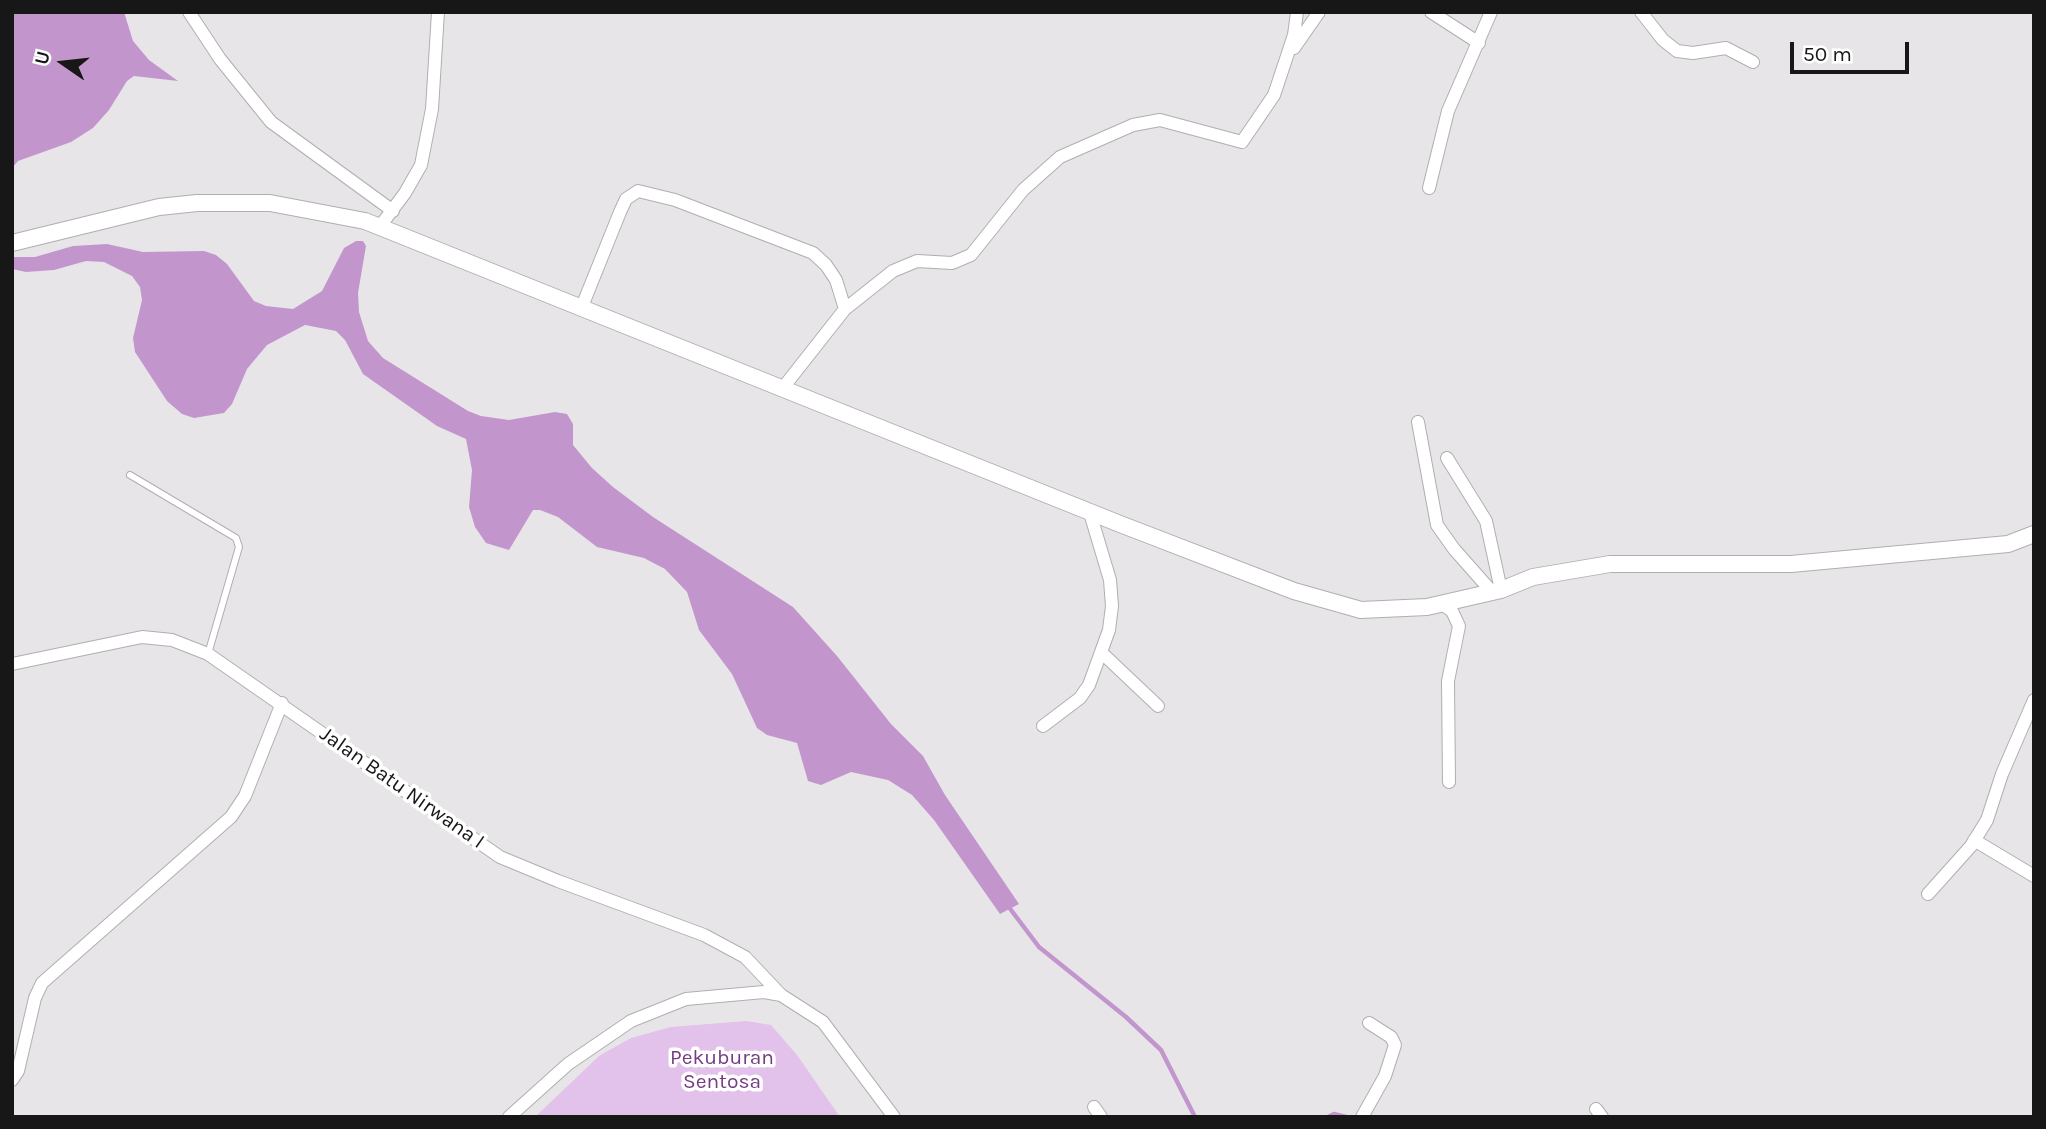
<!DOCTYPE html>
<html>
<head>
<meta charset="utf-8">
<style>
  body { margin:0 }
  #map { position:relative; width:2046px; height:1129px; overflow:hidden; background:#e8e5e9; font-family:Karla,sans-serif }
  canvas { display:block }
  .frame { position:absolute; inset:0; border:14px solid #181718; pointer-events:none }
  .north { position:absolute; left:28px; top:28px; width:70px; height:70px; -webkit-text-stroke:5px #fff; paint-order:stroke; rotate:284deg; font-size:19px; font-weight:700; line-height:28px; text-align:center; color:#181718 }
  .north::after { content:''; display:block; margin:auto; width:24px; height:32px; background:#181718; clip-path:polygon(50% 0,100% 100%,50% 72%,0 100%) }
  .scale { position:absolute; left:1790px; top:42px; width:119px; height:32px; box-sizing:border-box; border:4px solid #181718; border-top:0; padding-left:9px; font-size:21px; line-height:24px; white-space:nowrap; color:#181718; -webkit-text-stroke:5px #fff; paint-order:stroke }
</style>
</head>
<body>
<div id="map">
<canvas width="2046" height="1129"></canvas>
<div class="frame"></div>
<div class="north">U</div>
<div class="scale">50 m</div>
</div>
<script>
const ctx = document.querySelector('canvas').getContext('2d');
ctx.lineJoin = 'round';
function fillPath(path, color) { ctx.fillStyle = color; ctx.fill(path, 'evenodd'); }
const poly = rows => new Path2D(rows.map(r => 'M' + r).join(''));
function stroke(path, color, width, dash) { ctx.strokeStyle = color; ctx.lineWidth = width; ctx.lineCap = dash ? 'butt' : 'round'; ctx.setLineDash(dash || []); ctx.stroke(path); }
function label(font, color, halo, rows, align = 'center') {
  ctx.font = font + ' Karla,sans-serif'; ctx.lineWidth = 7; ctx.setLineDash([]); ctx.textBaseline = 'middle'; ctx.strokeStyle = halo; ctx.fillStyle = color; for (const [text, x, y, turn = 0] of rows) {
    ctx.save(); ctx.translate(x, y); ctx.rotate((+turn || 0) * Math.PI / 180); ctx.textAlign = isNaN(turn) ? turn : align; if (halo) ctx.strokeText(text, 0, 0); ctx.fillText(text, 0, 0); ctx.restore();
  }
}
fillPath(poly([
  [746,1021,771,1025,797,1055,840,1117,535,1117,599,1056,631,1038,671,1027]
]), '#e2c1ea');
fillPath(poly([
  [12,12,124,12,133,41,149,60,178,81,134,76,127,81,109,110,93,128,71,142,18,161,12,168],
  [356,241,363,241,366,246,358,293,359,312,368,341,383,358,468,411,481,416,509,420,555,412,567,414,573,424,573,445,592,468,613,487,653,517,793,607,837,656,891,724,923,756,945,795,1019,904,1000,914,934,820,912,795,888,780,851,772,821,785,808,781,797,743,767,735,757,728,732,674,699,630,687,592,665,569,644,558,597,547,558,517,540,510,533,510,509,550,486,543,475,527,469,507,472,470,466,439,437,426,363,374,345,340,336,331,305,325,267,345,247,369,232,404,224,413,194,418,182,414,167,401,135,352,133,338,142,300,140,287,132,276,104,262,86,261,54,270,26,272,12,269,12,257,35,257,73,246,107,244,143,252,204,251,216,255,227,264,254,301,266,306,293,309,322,291,344,248]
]), '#c296cd');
stroke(poly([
  [1008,906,1039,947,1126,1017,1161,1050,1195,1117],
  [1328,1117,1334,1114,1346,1117]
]), '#c296cd', 4.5);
const service = poly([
  [130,475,236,538,239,547,208,654]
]);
const minor = poly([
  [189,12,220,59,271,122,393,211],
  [1431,12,1479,43],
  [1641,12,1663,40,1677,51,1693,53,1726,48,1753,62],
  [1294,48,1319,12],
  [1429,188,1448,111,1491,12],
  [381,225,405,193,421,165,432,109,438,12],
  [581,309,620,212,626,199,638,191,675,200,813,253,826,265,836,280,845,309],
  [782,389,845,309,893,271,917,261,952,263,971,255,1023,190,1060,157,1133,125,1160,120,1242,142,1274,95,1294,35,1297,12],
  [1418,422,1437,525,1454,549,1492,592],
  [1447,458,1486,521,1501,590],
  [1442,604,1452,611,1459,626,1448,681,1449,782],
  [1102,653,1158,706],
  [12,664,142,637,172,640,208,654,500,857,558,881,704,935,745,957,781,995],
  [1043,726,1080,698,1089,685,1109,630,1112,606,1110,580,1090,513],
  [1974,840,2034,876],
  [1928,894,1971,846,1987,820,2002,774,2034,700],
  [12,1080,18,1071,35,998,42,983,231,817,245,796,282,703],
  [1094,1107,1101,1117],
  [1596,1109,1602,1117],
  [509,1117,568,1064,631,1021,686,999,764,992,781,995,823,1022,894,1117],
  [1362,1117,1385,1076,1395,1045,1391,1037,1369,1023]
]);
const tertiary = poly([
  [12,243,159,207,197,203,270,203,365,221,1120,524,1294,591,1361,610,1427,607,1501,590,1533,577,1610,564,1791,564,2008,544,2034,534]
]);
stroke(service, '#b1aeb1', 8);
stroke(minor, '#b1aeb1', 14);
stroke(tertiary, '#b1aeb1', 18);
stroke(service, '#fff', 6);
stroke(minor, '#fff', 12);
stroke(tertiary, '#fff', 16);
label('21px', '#181718', '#fff', [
  ["Jalan Batu Nirwana I",402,788,35]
]);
label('21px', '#743d81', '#fff', [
  ["Pekuburan",722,1058],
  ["Sentosa",722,1082]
]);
</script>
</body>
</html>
